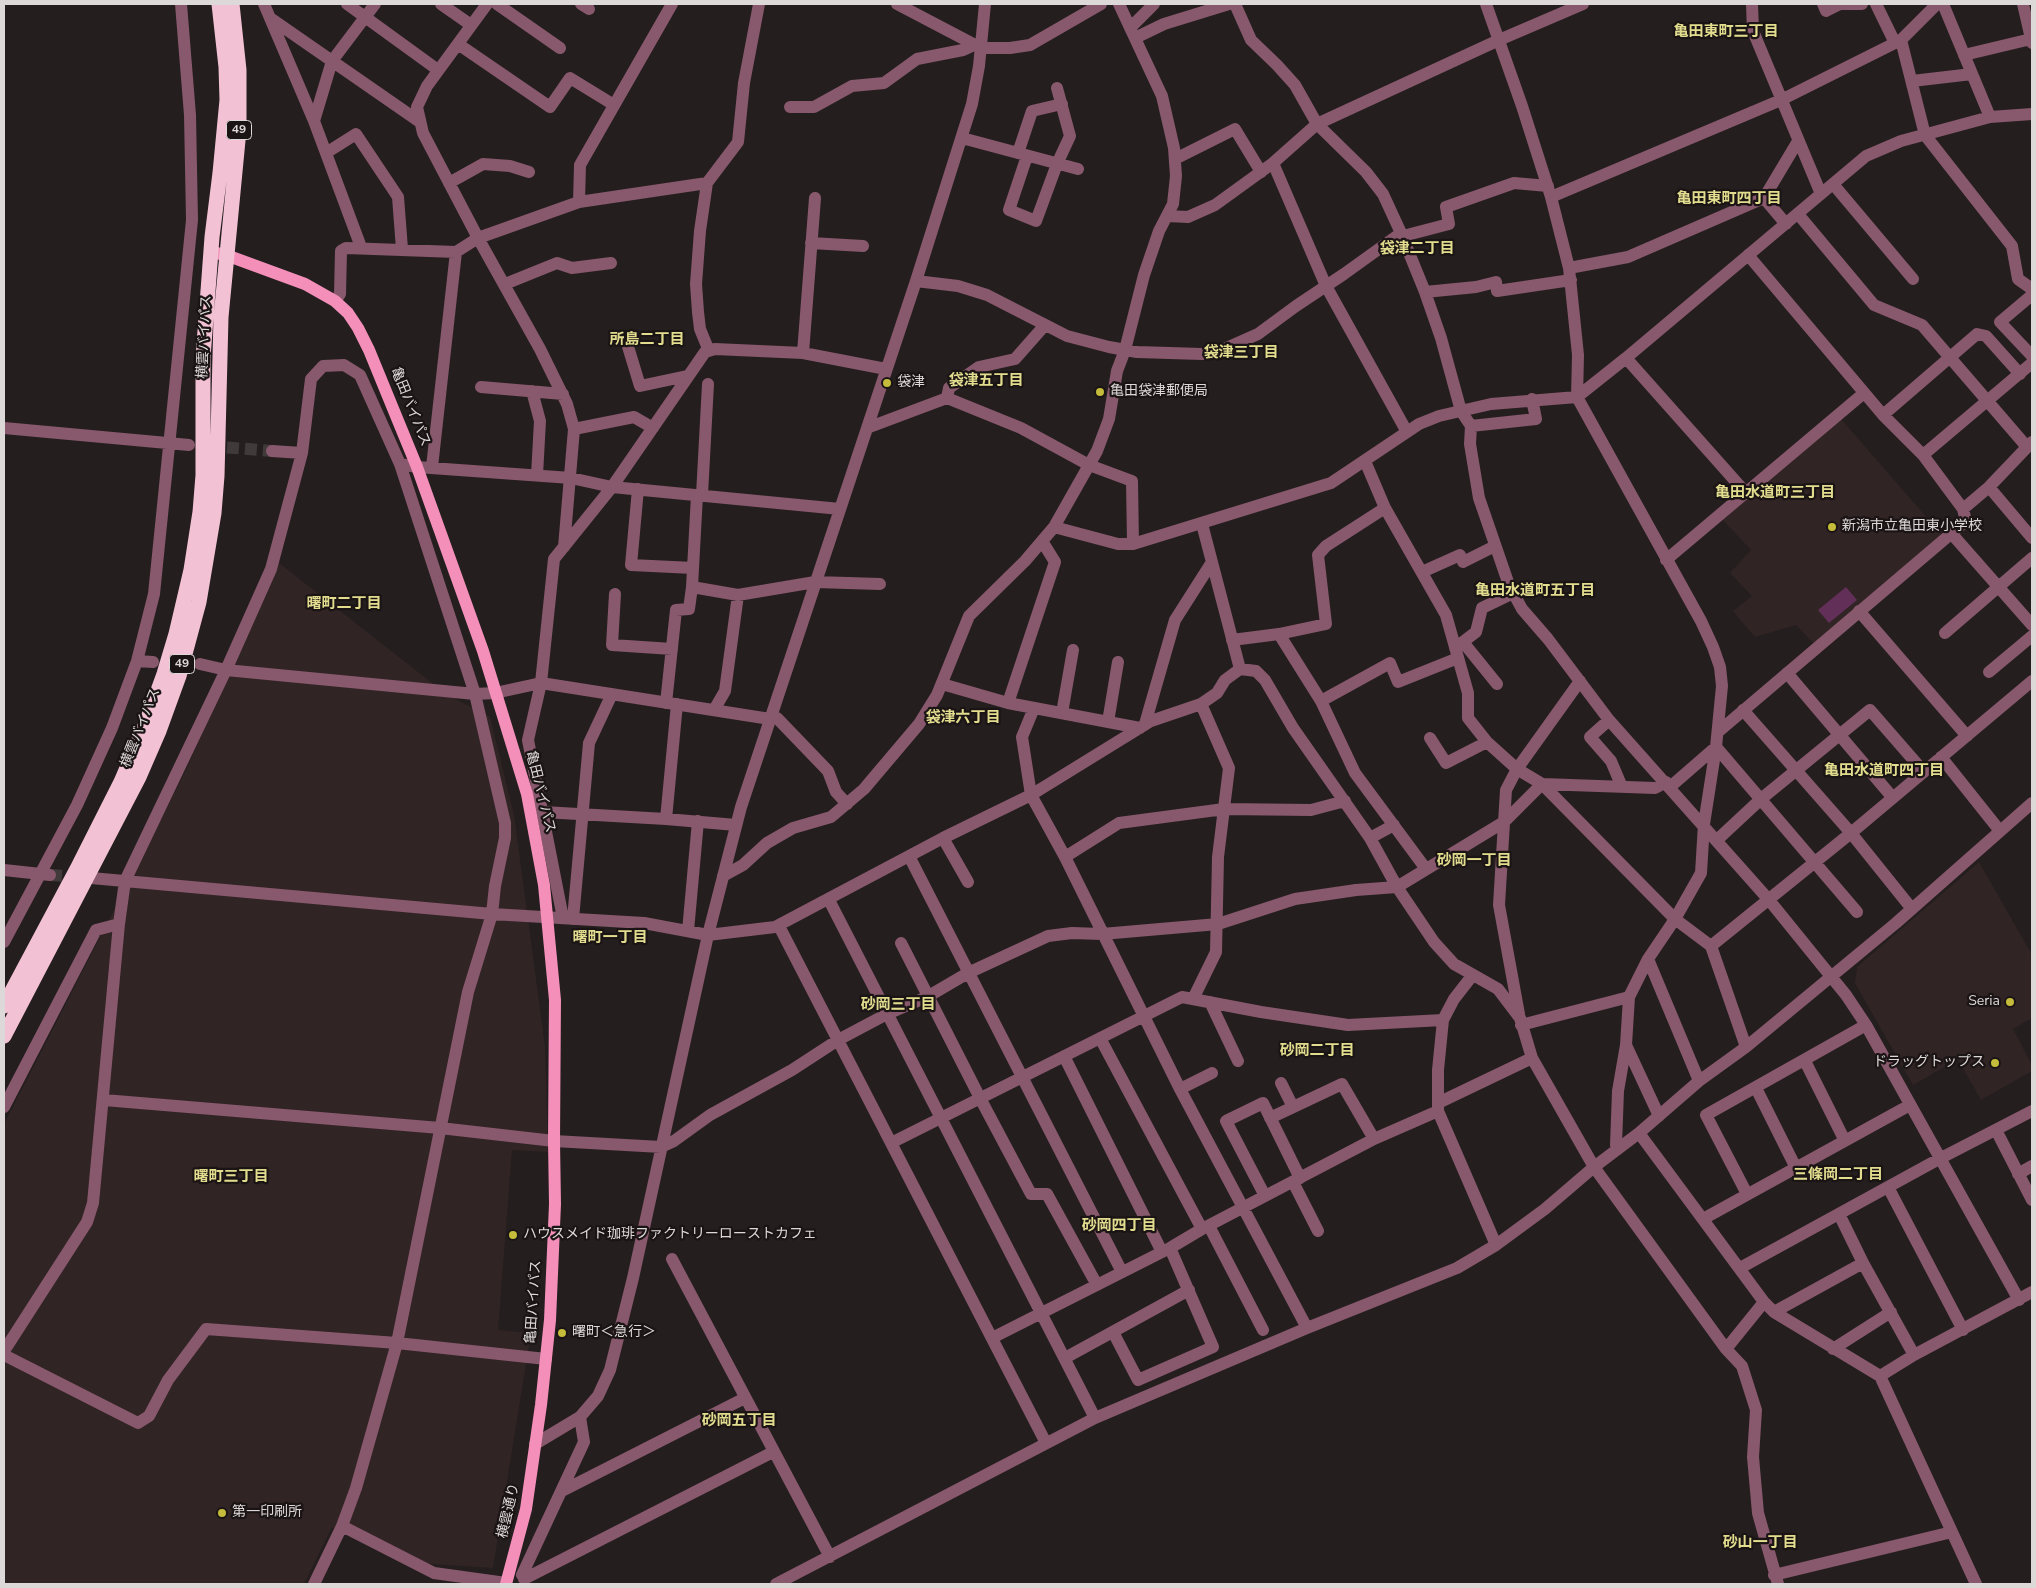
<!DOCTYPE html>
<html>
<head>
<meta charset="utf-8">
<style>
  body { margin:0 }
  #map { position:relative; width:2036px; height:1588px; overflow:hidden; background:#241e1e; font-family:"Nunito Sans",sans-serif }
  canvas { display:block }
  .frame { position:absolute; inset:0; border:5px solid #ded9d9; pointer-events:none }
</style>
</head>
<body>
<div id="map">
<canvas width="2036" height="1588"></canvas>
<div class="frame"></div>
</div>
<script>
const ctx = document.querySelector('canvas').getContext('2d');
ctx.lineJoin = 'round';
function fillPath(path, color) { ctx.fillStyle = color; ctx.fill(path, 'evenodd'); }
const poly = rows => new Path2D(rows.map(r => 'M' + r).join(''));
function stroke(path, color, width, dash) { ctx.strokeStyle = color; ctx.lineWidth = width; ctx.lineCap = dash ? 'butt' : 'round'; ctx.setLineDash(dash || []); ctx.stroke(path); }
function label(font, color, halo, rows, align = 'center') {
  ctx.font = font + ' "Nunito Sans","Noto Sans JP",sans-serif'; ctx.lineWidth = 4.5; ctx.setLineDash([]); ctx.textBaseline = 'middle'; ctx.strokeStyle = halo; ctx.fillStyle = color; for (const [text, x, y, turn = 0] of rows) {
    ctx.save(); ctx.translate(x, y); ctx.rotate((+turn || 0) * Math.PI / 180); ctx.textAlign = isNaN(turn) ? turn : align; if (halo) ctx.strokeText(text, 0, 0); ctx.fillText(text, 0, 0); ctx.restore();
  }
}
fillPath(poly([
  [1841,419,1942,535,1816,646,1796,625,1755,637,1733,611,1752,596,1730,573,1751,550,1721,518],
  [279,563,446,694,490,717,514,815,545,1046,548,1152,512,1150,498,1330,531,1333,493,1568,400,1562,332,1527,304,1584,4,1584,4,1124,185,772],
  [1979,862,2032,955,2032,1018,2013,1029,2032,1065,2032,1071,1981,1100,1958,1059,1913,1085,1855,983,1857,967]
]), '#312425');
fillPath(poly([
  [1846,587,1857,600,1829,623,1818,610]
]), '#622f58');
stroke(poly([
  [209,446,272,451],
  [50,875,81,877]
]), '#403a3a', 12, [12, 6]);
stroke(poly([
  [264,4,314,121,361,247],
  [347,4,438,70],
  [441,4,471,25],
  [487,4,427,86,417,107,423,133,478,238,540,349,567,404,574,429,564,547],
  [497,4,560,48],
  [581,4,589,9],
  [897,4,981,48,1010,48,1030,45,1101,4],
  [1235,4,1251,40,1277,65,1295,85,1317,124,1366,172,1383,194,1401,233,1425,292,1441,338,1461,411,1471,426,1470,444,1479,498,1509,585,1522,609,1548,639,1609,720,1769,900,1846,995,1866,1025,2019,1300],
  [1486,4,1522,106,1551,197,1569,268,1578,355,1577,397,1701,621,1713,647,1720,667,1722,686,1716,747,1704,824,1701,873,1675,919,1648,959,1629,997,1521,1025],
  [1752,4,1753,31,1821,194],
  [1823,4,1826,11,1840,4,1862,4],
  [1876,4,1895,43],
  [1943,4,1990,117],
  [2023,4,2032,43],
  [270,18,420,122],
  [1130,28,1154,4],
  [1135,38,1164,24,1229,4],
  [1901,40,1925,135,2012,246,2018,279,2032,289],
  [458,44,550,107,570,78,614,105],
  [1964,55,2031,39],
  [1912,81,1972,74],
  [790,107,814,107,852,86,884,83,917,59,963,50,974,45],
  [314,121,332,61,375,4],
  [962,138,1078,169],
  [326,153,356,134,398,197,402,249],
  [1018,153,1032,111,1062,104],
  [1027,156,1009,210,1036,221,1057,164,1070,136,1057,88],
  [1175,159,1235,129,1261,172],
  [1273,163,1326,286,1407,432],
  [449,183,483,164,510,166,529,172],
  [1833,184,1913,279],
  [1551,197,1781,100,1901,40,1937,4],
  [1764,198,1798,141],
  [579,202,580,165,672,4],
  [1798,214,1874,305,1922,325,2027,447],
  [1167,216,1188,217,1215,205,1273,163,1317,124,1499,40,1583,4],
  [1403,236,1449,224,1446,207,1514,183,1548,186],
  [811,243,863,246],
  [1569,268,1628,257,1764,198,1786,224],
  [916,281,958,286,987,295,1067,336,1109,347,1137,352,1202,354,1222,350,1258,334,1296,306,1344,274,1401,233],
  [505,284,557,263,572,268,611,263],
  [1425,292,1476,287,1496,282,1497,291,1571,280],
  [2032,295,2000,322,2032,356],
  [335,301,340,294,341,251,346,248,456,252,478,238,579,202,707,183],
  [626,340,640,386,687,376],
  [709,351,700,329,698,312,696,284,700,231,707,183,738,142,744,83,759,4],
  [803,353,815,198],
  [1626,358,1746,493],
  [481,387,563,394],
  [532,391,540,421,537,475],
  [947,398,1021,428,1089,465,1132,481,1133,544],
  [1883,415,1977,334,1986,336,2020,374],
  [1471,426,1536,419,1532,399],
  [4,428,189,445],
  [867,428,947,398,949,388,979,367,1015,359,1045,325],
  [574,429,634,417,653,428],
  [272,451,302,453],
  [1923,455,2032,363],
  [1365,461,1385,508,1446,615,1468,693,1468,718,1487,742,1517,769,1542,784,1675,919,1711,946,1746,1047],
  [400,464,417,467,571,478,612,487,840,509],
  [432,467,456,252],
  [1989,487,2032,538],
  [638,489,631,565,693,568],
  [702,495,708,384],
  [1963,509,1989,487,2032,442],
  [1202,524,1240,669],
  [1054,527,1118,544,1133,544,1331,483,1419,424,1439,416,1491,404,1577,397,1626,358,1866,156,1901,141,1990,117,2032,114],
  [1951,533,2032,625],
  [1666,560,1864,393],
  [1422,572,1460,555,1463,562,1495,546],
  [692,587,738,595,815,582,880,584],
  [615,594,612,645,672,649],
  [1859,611,1967,736],
  [1945,633,2032,558],
  [1279,634,1321,701,1355,773,1426,869],
  [1232,640,1279,634,1326,624,1318,555,1326,546,1385,508],
  [1463,642,1497,684],
  [1455,648,1476,632,1482,608,1513,593],
  [137,661,153,662],
  [200,664,226,670,475,694,495,693,541,683,770,719,777,718,828,771,836,792,847,804],
  [1989,672,2032,636],
  [1787,673,1893,798],
  [942,684,1008,703,1140,728],
  [1321,701,1390,663,1398,682,1458,658],
  [666,703,676,610,689,609,692,587,697,495],
  [1008,703,1055,562,1042,541],
  [1034,708,1022,737,1031,795,1065,857,1180,1089,1307,1328],
  [714,710,725,691,738,595],
  [1743,710,1851,833,1912,909],
  [1062,713,1073,650],
  [1609,720,1590,737,1611,761,1622,787],
  [1108,722,1118,662],
  [1145,724,1175,620,1212,562],
  [1718,732,1966,521,1963,509,1923,455,1883,415,1748,255],
  [1430,738,1446,763,1487,742],
  [1941,757,2000,831],
  [1670,787,1716,747,1857,912],
  [543,812,666,819,736,825],
  [666,819,677,704],
  [943,838,968,882],
  [1370,838,1394,825],
  [1717,840,1761,799,1870,710,1924,772],
  [909,856,1122,1272],
  [1065,857,1119,823,1224,809,1311,810,1345,801],
  [4,870,50,875],
  [723,876,743,865,767,843,793,828,831,817,864,789,919,724,937,695,969,616,1025,561,1054,527,1097,451,1109,419,1117,371,1125,350,1144,275,1159,231,1173,204,1176,176,1174,148,1162,96,1119,4],
  [91,878,492,914,644,923,708,935,775,927,943,838,1031,795,1151,721,1201,704,1217,693,1225,680,1240,669,1256,671,1265,680,1293,728,1370,838,1397,887,1434,942,1454,964,1498,989,1520,1018,1532,1058,1594,1167,1726,1349,1742,1366,1756,1410,1753,1457,1758,1513,1778,1584],
  [829,900,1095,1418],
  [563,918,528,740,541,683,554,559,612,487,705,352,715,349,803,353,886,369],
  [573,919,589,743,612,694],
  [779,926,1046,1443],
  [688,931,698,821],
  [4,942,77,805,112,728,137,661,154,594,192,220,190,115,181,4],
  [901,943,980,1098,1031,1194,1047,1194,1097,1285],
  [1711,946,1851,833,2032,681],
  [1648,959,1699,1081],
  [1472,976,1454,999,1443,1020,1438,1070,1438,1111,1496,1245],
  [1193,999,1216,952,1218,857,1229,768,1201,704],
  [1210,1002,1238,1061],
  [1519,1014,1499,905,1506,790,1517,769,1580,681],
  [1100,1038,1202,1229],
  [1626,1045,1659,1116],
  [1064,1056,1162,1252],
  [1805,1061,1845,1141],
  [1281,1083,1293,1107],
  [1756,1088,1796,1168],
  [1180,1089,1212,1073],
  [104,1100,440,1128,554,1141,661,1147,674,1141,710,1115,792,1070,838,1040,887,1014,927,997,968,973,1048,936,1072,933,1102,934,1218,924,1295,899,1356,890,1397,887,1504,822,1542,784,1655,788,1666,782],
  [1438,1103,1532,1058],
  [4,1107,96,930,119,924],
  [1270,1118,1342,1084,1374,1139],
  [1996,1130,2032,1200],
  [1639,1133,1764,1302,1774,1312,1880,1376,1976,1584],
  [891,1143,1182,997,1261,1012,1348,1025,1443,1020],
  [1618,1149,1616,1145,1618,1091,1626,1045,1629,997],
  [2018,1174,2032,1166],
  [1293,1182,1318,1231],
  [1888,1187,1963,1330],
  [1747,1194,1706,1115,1866,1025],
  [1265,1196,1226,1121,1263,1103,1300,1178],
  [1839,1214,1863,1263,1914,1355],
  [1703,1219,1910,1105],
  [1209,1226,1263,1330],
  [672,1259,830,1557],
  [1740,1268,1939,1159,2032,1111],
  [1774,1312,1863,1263],
  [1113,1332,1138,1380,1213,1347,1170,1248],
  [992,1338,1170,1248,1202,1229,1374,1139,1438,1111],
  [1726,1349,1764,1302],
  [1833,1349,1891,1312],
  [4,1351,87,1222,93,1203,119,924,125,881,226,670,271,569,302,453,311,379,323,366,344,365,360,375,400,464,475,694,505,823,505,838,495,886,492,914,468,992,397,1343,356,1488,342,1526,314,1584],
  [4,1355,138,1423,149,1416,168,1380,206,1329,397,1343,546,1359],
  [1065,1358,1189,1290],
  [1880,1376,1914,1355,2032,1292],
  [535,1444,580,1417,598,1396,610,1370,633,1278,708,935,741,807,916,281,972,104,979,66,985,4],
  [562,1491,745,1398],
  [342,1526,434,1573,506,1583],
  [522,1575,584,1442,580,1417],
  [1774,1575,1952,1532],
  [524,1579,773,1452],
  [776,1584,1095,1418,1307,1328,1457,1268,1496,1245,1545,1209,1594,1167,1639,1133,1699,1081,1746,1047,1896,923,2032,803]
]), '#88586c', 12);
stroke(poly([
  [211,252,226,255,305,284,335,301,348,313,358,328,369,350,417,467,483,651,527,794,544,885,555,1000,554,1141,555,1204,550,1320,541,1405,526,1509,506,1584]
]), '#f38fb9', 12);
stroke(poly([
  [4,1006,78,867,121,782,145,726,164,674,176,634,191,570,200,512,203,475,203,358,212,237,220,173,227,100,226,67,219,4],
  [4,1036,139,777,159,731,179,676,199,602,214,513,217,476,221,317,239,130,239,70,232,4]
]), '#f3c1d4', 15);
for (const [x, y, r, color] of [
  [887,383,5,"#c6bc3c"],
  [1100,392,5,"#c6bc3c"],
  [1832,527,5,"#c6bc3c"],
  [2010,1002,5,"#c6bc3c"],
  [1995,1063,5,"#c6bc3c"],
  [513,1235,5,"#c6bc3c"],
  [562,1333,5,"#c6bc3c"],
  [222,1513,5,"#c6bc3c"]
]) { const dot = new Path2D(); dot.arc(x, y, r, 0, 2 * Math.PI); ctx.fillStyle = color; ctx.fill(dot); stroke(dot, '#1b1415', 2); }
for (const [x, y, w] of [
  [239,130,25],
  [182,664,25]
]) { const box = new Path2D(); box.roundRect(x - w / 2, y - 9.5, w, 19, 4); ctx.fillStyle = '#1b1415'; ctx.fill(box); stroke(box, '#ded9d9', 1); }
label('bold 12px', '#ded9d9', null, [
  ["49",239,130],
  ["49",182,664]
]);
label('14px', '#ded9d9', '#1b1415', [
  ["横雲バイパス",205,337,-87],
  ["亀田バイパス",410,407,68],
  ["横雲バイパス",141,728,-68],
  ["亀田バイパス",540,792,76],
  ["亀田バイパス",534,1302,-86],
  ["横雲通り",509,1511,-77]
]);
label('14px', '#ded9d9', '#1b1415', [
  ["袋津",897,383],
  ["亀田袋津郵便局",1110,392],
  ["新潟市立亀田東小学校",1842,527],
  ["Seria",2000,1002,"right"],
  ["ドラッグトップス",1985,1063,"right"],
  ["ハウスメイド珈琲ファクトリーローストカフェ",523,1235],
  ["曙町＜急行＞",572,1333],
  ["第一印刷所",232,1513]
], 'left');
label('bold 15px', '#e2dd8e', '#1b1415', [
  ["亀田東町三丁目",1726,32],
  ["亀田東町四丁目",1729,199],
  ["袋津二丁目",1417,249],
  ["所島二丁目",647,340],
  ["袋津三丁目",1241,353],
  ["袋津五丁目",986,381],
  ["亀田水道町三丁目",1775,493],
  ["亀田水道町五丁目",1535,591],
  ["曙町二丁目",344,604],
  ["袋津六丁目",963,718],
  ["亀田水道町四丁目",1884,771],
  ["砂岡一丁目",1474,861],
  ["曙町一丁目",610,938],
  ["砂岡三丁目",898,1005],
  ["砂岡二丁目",1317,1051],
  ["三條岡二丁目",1838,1175],
  ["曙町三丁目",231,1177],
  ["砂岡四丁目",1119,1226],
  ["砂岡五丁目",739,1421],
  ["砂山一丁目",1760,1543]
]);
</script>
</body>
</html>
